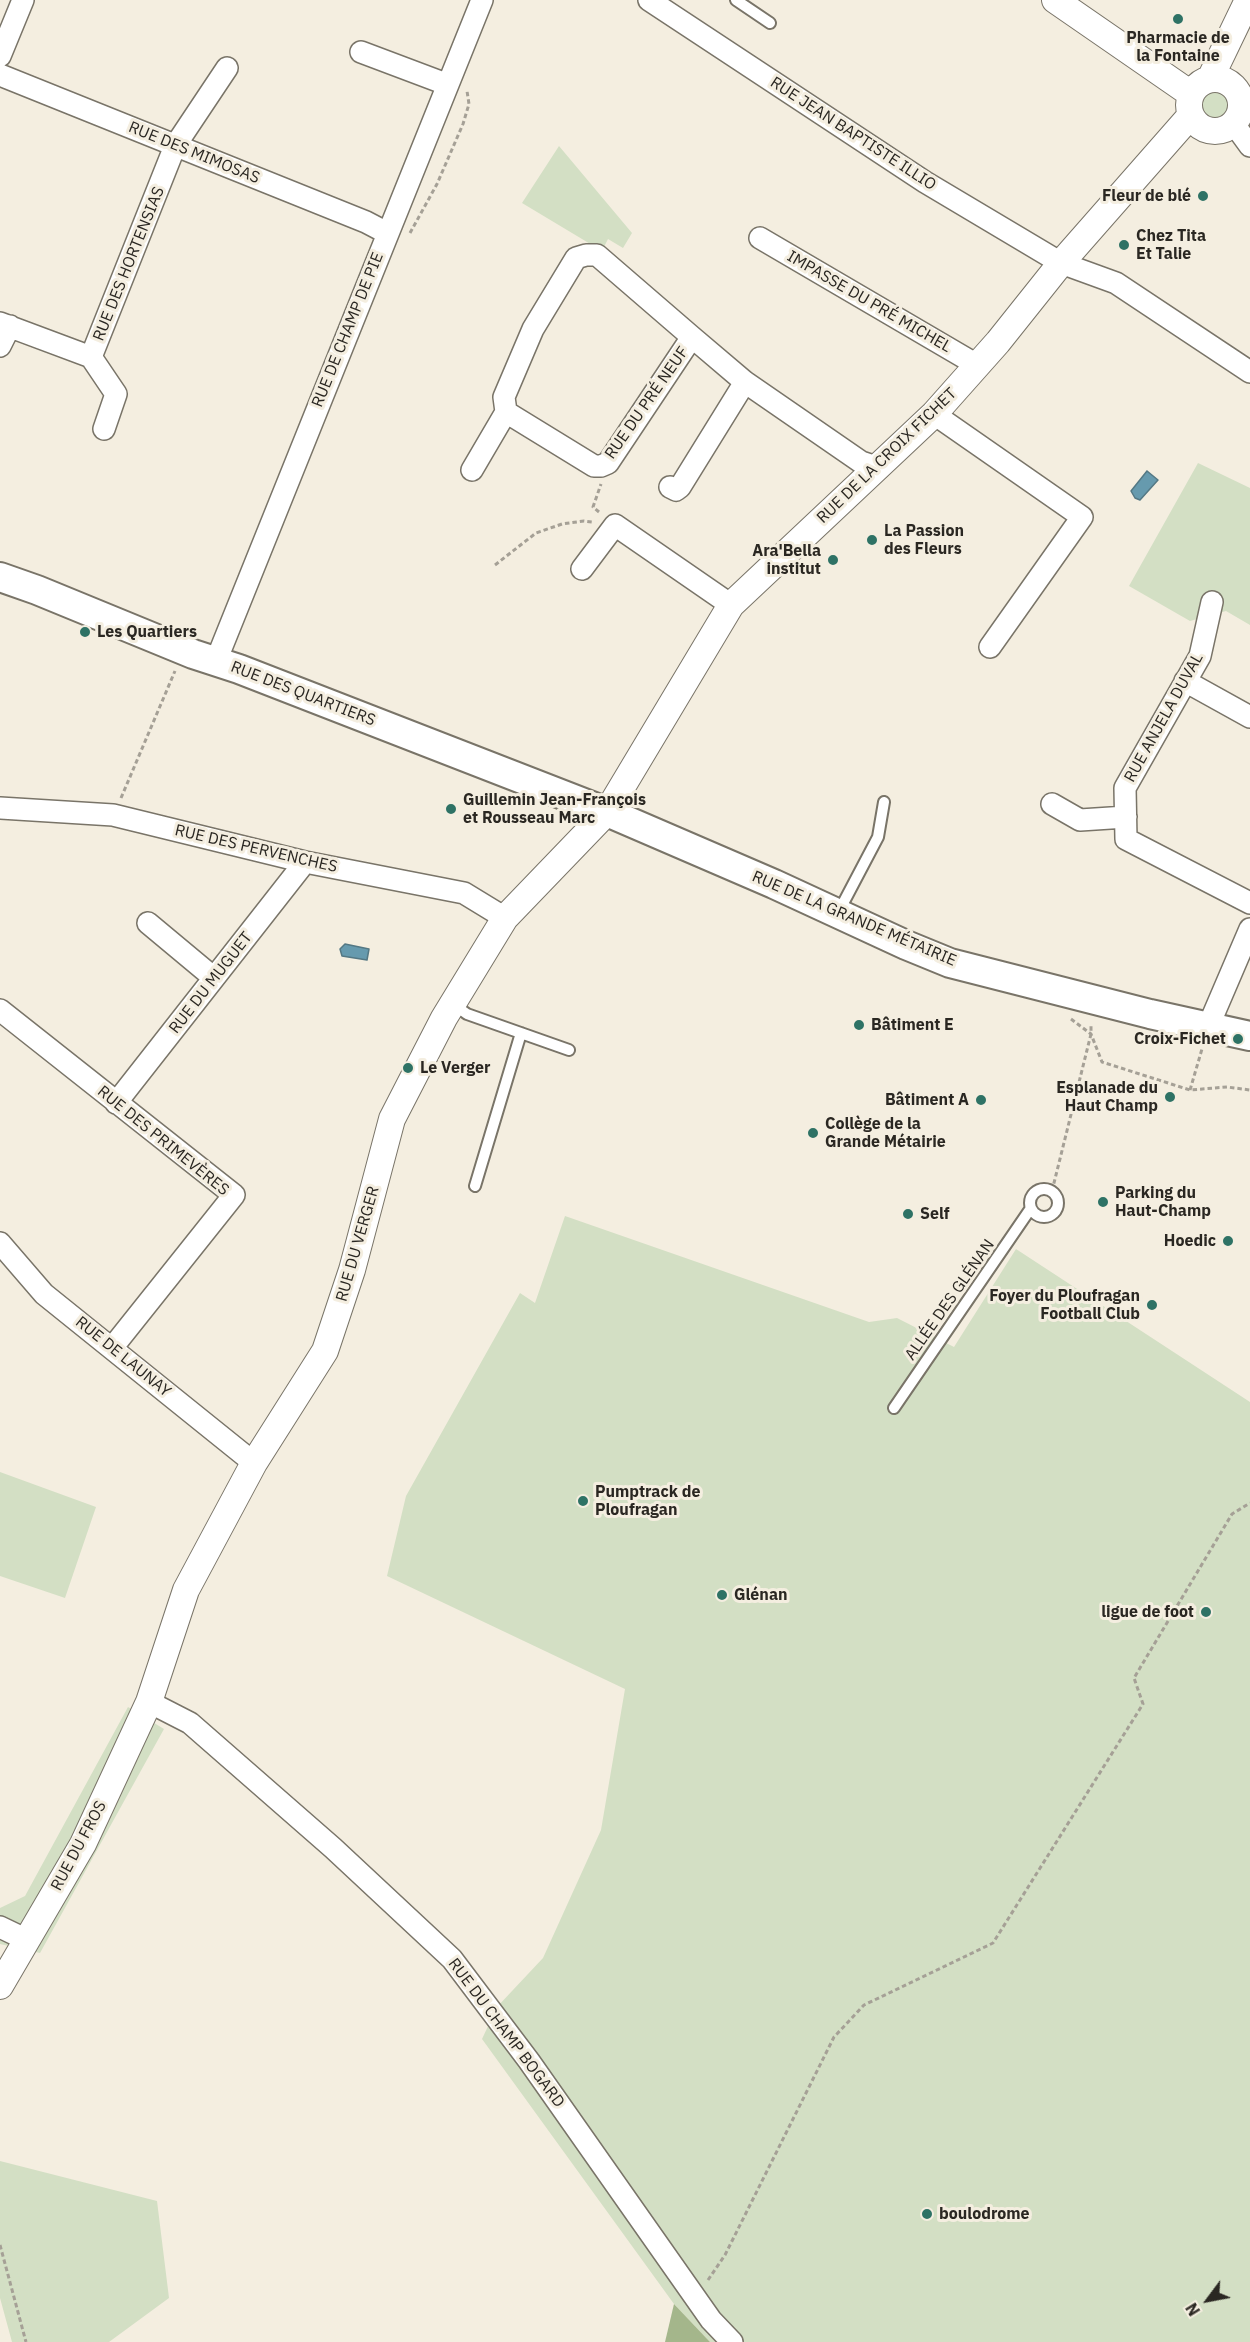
<!DOCTYPE html>
<html>
<head>
<meta charset="utf-8">
<style>
  body { margin:0 }
  #map { position:relative; width:1250px; height:2342px; overflow:hidden; background:#f4eee0; font-family:"IBM Plex Sans",sans-serif }
  canvas { display:block }
  .north { position:absolute; left:1178px; top:2270px; width:60px; height:60px; -webkit-text-stroke:4px #f4eee0; paint-order:stroke; rotate:238deg; font-size:16px; font-weight:700; line-height:24px; text-align:center; color:#2a2722 }
  .north::after { content:''; display:block; margin:auto; width:21px; height:27px; background:#2a2722; clip-path:polygon(50% 0,100% 100%,50% 72%,0 100%) }
</style>
</head>
<body>
<div id="map">
<canvas width="1250" height="2342"></canvas>
<div class="north">N</div>
</div>
<script>
const ctx = document.querySelector('canvas').getContext('2d');
ctx.lineJoin = 'round';
function fillPath(path, color) { ctx.fillStyle = color; ctx.fill(path, 'evenodd'); }
const poly = rows => new Path2D(rows.map(r => 'M' + r).join(''));
function stroke(path, color, width, dash) { ctx.strokeStyle = color; ctx.lineWidth = width; ctx.lineCap = dash ? 'butt' : 'round'; ctx.setLineDash(dash || []); ctx.stroke(path); }
function label(font, color, halo, rows, align = 'center') {
  ctx.font = font + ' "IBM Plex Sans",sans-serif'; ctx.lineWidth = 6; ctx.setLineDash([]); ctx.textBaseline = 'middle'; ctx.strokeStyle = halo; ctx.fillStyle = color; for (const [text, x, y, turn = 0] of rows) {
    ctx.save(); ctx.translate(x, y); ctx.rotate((+turn || 0) * Math.PI / 180); ctx.textAlign = isNaN(turn) ? turn : align; if (halo) ctx.strokeText(text, 0, 0); ctx.fillText(text, 0, 0); ctx.restore();
  }
}
fillPath(poly([
  '1197 105a19 19 0 1 1 38 0a19 19 0 1 1-38 0Z',
  [559,146,632,233,623,248,608,239,602,251,522,203],
  [1198,463,1250,488,1250,625,1226,611,1190,621,1129,586],
  [565,1216,869,1322,897,1318,954,1347,1016,1249,1250,1402,1250,2342,710,2342,674,2304,482,2039,497,2007,543,1958,601,1830,625,1689,387,1576,406,1496,520,1293,535,1303],
  [0,1472,96,1507,65,1598,0,1576],
  [128,1707,164,1729,40,1953,0,1944,0,1908,25,1896],
  [0,2161,157,2201,169,2298,109,2342,12,2342,0,2298]
]), '#d3dfc4');
fillPath(poly([
  [674,2304,710,2342,665,2342]
]), '#a4b68b');
const water = poly([
  [1147,471,1158,480,1140,500,1135,498,1131,491,1147,471],
  [345,944,369,949,367,960,342,956,340,949,345,944]
]);
fillPath(water, '#669aae');
stroke(water, '#547884', 1.5);
const service = poly([
  [736,0,770,23],
  [838,913,878,837,884,802],
  [453,1004,467,1014,569,1050],
  [475,1186,521,1033],
  '1030 1203a14 14 0 1 1 28 0a14 14 0 1 1-28 0Z',
  [894,1408,1031,1208]
]);
const minor = poly([
  [649,0,925,182,1061,263,1116,283,1250,372],
  [361,52,446,84],
  [0,56,23,0],
  [0,75,366,222,387,233],
  [1234,124,1250,146],
  [760,238,977,365],
  [0,323,91,357,175,146,227,68],
  [692,337,608,463,601,466,594,466,506,412,504,397,533,329,576,258,586,255,597,255,692,337,745,382,861,462,879,468],
  [0,346,10,326],
  [91,357,116,394,104,429],
  [934,414,1082,517,990,647],
  [472,470,506,412],
  [670,487,676,490,680,487,745,382],
  [582,569,615,525,731,605],
  [1212,602,1200,656,1125,788,1126,839,1250,903],
  [216,661,482,0],
  [1185,681,1250,717],
  [1052,804,1080,820,1126,817],
  [0,808,113,815,305,862,464,893,505,918],
  [148,923,214,978],
  [0,1010,234,1195,112,1348],
  [1208,1027,1250,929],
  [116,1103,305,862],
  [0,1243,44,1294,254,1463],
  [149,1702,190,1723,333,1848,452,1959,529,2061,711,2320,732,2342],
  [0,1927,27,1940]
]);
const tertiary = poly([
  [1055,0,1191,94],
  '1189 105a26 26 0 1 1 52 0a26 26 0 1 1-52 0Z',
  [1210,79,1248,0],
  [0,1986,83,1844,149,1702,186,1590,254,1463,325,1351,352,1270,392,1119,444,1018,505,918,607,812,731,605,934,414,998,342,1061,263,1191,115]
]);
const secondary = poly([
  [0,577,37,590,193,654,239,669,607,812,774,884,906,945,950,963,1150,1014,1250,1036]
]);
stroke(service, '#797468', 14);
stroke(minor, '#797468', 24);
stroke(tertiary, '#797468', 28);
stroke(secondary, '#797468', 32);
stroke(poly([
  [410,233,437,184,463,124,469,104,467,91],
  [599,512,593,507,601,484],
  [495,565,536,533,562,524,584,521,592,522],
  [121,798,175,671],
  [1071,1019,1091,1034,1102,1062,1190,1090,1227,1087,1250,1090],
  [1190,1090,1202,1049],
  [1052,1191,1091,1034,1091,1024],
  [0,2245,26,2342],
  [708,2280,725,2255,834,2037,864,2005,993,1943,1143,1704,1134,1678,1232,1514,1250,1503]
]), '#a5a096', 3, [4.5, 3]);
stroke(service, '#fff', 10);
stroke(minor, '#fff', 21);
stroke(tertiary, '#fff', 26);
stroke(secondary, '#fff', 28);
for (const [x, y, r, color] of [
  [1178,19,6,"#2e7265"],
  [1203,196,6,"#2e7265"],
  [1124,245,6,"#2e7265"],
  [872,540,6,"#2e7265"],
  [833,560,6,"#2e7265"],
  [85,632,6,"#2e7265"],
  [451,809,6,"#2e7265"],
  [859,1025,6,"#2e7265"],
  [1238,1039,6,"#2e7265"],
  [408,1068,6,"#2e7265"],
  [1170,1097,6,"#2e7265"],
  [981,1100,6,"#2e7265"],
  [813,1133,6,"#2e7265"],
  [1103,1202,6,"#2e7265"],
  [908,1214,6,"#2e7265"],
  [1228,1241,6,"#2e7265"],
  [1152,1305,6,"#2e7265"],
  [583,1501,6,"#2e7265"],
  [722,1595,6,"#2e7265"],
  [1206,1612,6,"#2e7265"],
  [927,2214,6,"#2e7265"]
]) { const dot = new Path2D(); dot.arc(x, y, r, 0, 2 * Math.PI); ctx.fillStyle = color; ctx.fill(dot); stroke(dot, '#f4eee0', 2); }
label('bold 16px', '#2a2722', '#f4eee0', [
  ["Pharmacie de",1178,38,"center"],
  ["la Fontaine",1178,56,"center"],
  ["Fleur de blé",1191,196,"right"],
  ["Chez Tita",1136,236],
  ["Et Talie",1136,254],
  ["La Passion",884,531],
  ["des Fleurs",884,549],
  ["Ara'Bella",821,551,"right"],
  ["institut",821,569,"right"],
  ["Les Quartiers",97,632],
  ["Guillemin Jean-François",463,800],
  ["et Rousseau Marc",463,818],
  ["Bâtiment E",871,1025],
  ["Croix-Fichet",1226,1039,"right"],
  ["Le Verger",420,1068],
  ["Esplanade du",1158,1088,"right"],
  ["Haut Champ",1158,1106,"right"],
  ["Bâtiment A",969,1100,"right"],
  ["Collège de la",825,1124],
  ["Grande Métairie",825,1142],
  ["Parking du",1115,1193],
  ["Haut-Champ",1115,1211],
  ["Self",920,1214],
  ["Hoedic",1216,1241,"right"],
  ["Foyer du Ploufragan",1140,1296,"right"],
  ["Football Club",1140,1314,"right"],
  ["Pumptrack de",595,1492],
  ["Ploufragan",595,1510],
  ["Glénan",734,1595],
  ["ligue de foot",1194,1612,"right"],
  ["boulodrome",939,2214]
], 'left');
label('16px', '#2a2722', '#f4eee0', [
  ["RUE JEAN BAPTISTE ILLIO",853,134,33],
  ["RUE DES MIMOSAS",194,153,22],
  ["RUE DES HORTENSIAS",129,264,-68],
  ["IMPASSE DU PRÉ MICHEL",869,302,30],
  ["RUE DE CHAMP DE PIE",348,330,-68],
  ["RUE DU PRÉ NEUF",647,403,-55],
  ["RUE DE LA CROIX FICHET",887,456,-44],
  ["RUE DES QUARTIERS",303,694,21],
  ["RUE ANJELA DUVAL",1164,718,-61],
  ["RUE DES PERVENCHES",256,849,13],
  ["RUE DE LA GRANDE MÉTAIRIE",854,919,23],
  ["RUE DU MUGUET",211,983,-52],
  ["RUE DES PRIMEVÈRES",163,1141,39],
  ["RUE DU VERGER",358,1244,-74],
  ["ALLÉE DES GLÉNAN",950,1300,-55],
  ["RUE DE LAUNAY",123,1357,39],
  ["RUE DU FROS",79,1846,-62],
  ["RUE DU CHAMP BOGARD",506,2033,53]
]);
</script>
</body>
</html>
